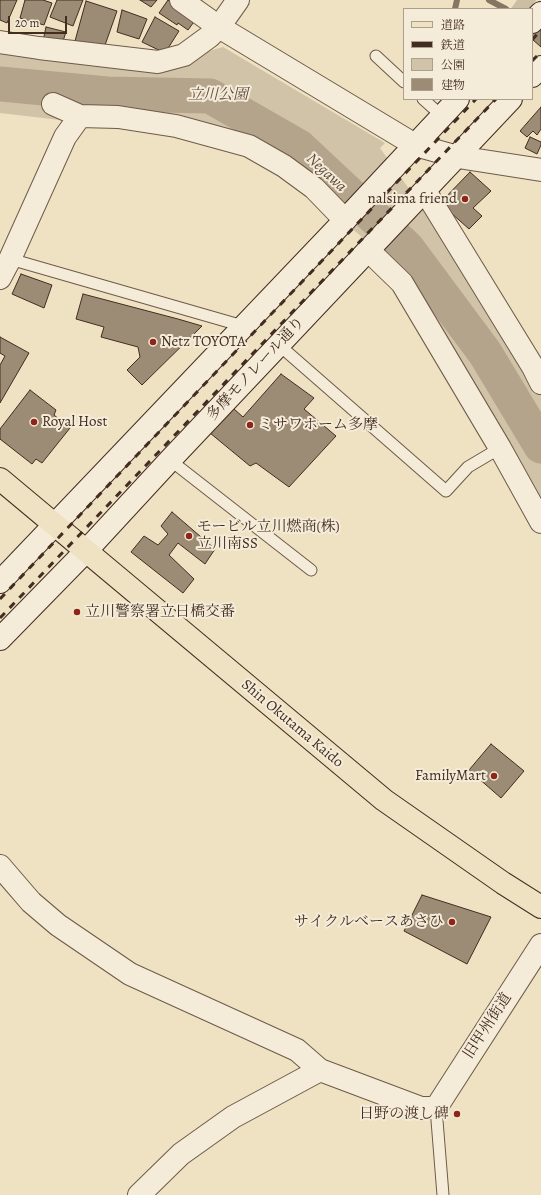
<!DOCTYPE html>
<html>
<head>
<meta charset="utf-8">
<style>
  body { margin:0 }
  #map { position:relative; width:541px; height:1195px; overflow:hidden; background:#eee2c3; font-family:Alegreya,"Noto Serif JP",serif }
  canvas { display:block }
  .legend { position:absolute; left:403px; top:8px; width:130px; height:92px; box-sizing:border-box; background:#f4ecd8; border:1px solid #ad9f8e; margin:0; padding:5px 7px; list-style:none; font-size:12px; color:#432c20 }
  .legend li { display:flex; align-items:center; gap:8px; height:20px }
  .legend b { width:20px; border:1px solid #ad9f8e }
  .scale { position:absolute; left:8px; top:16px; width:59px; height:18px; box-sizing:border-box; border:2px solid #432c20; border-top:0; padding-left:5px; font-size:12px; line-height:14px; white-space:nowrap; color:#432c20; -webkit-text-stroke:3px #f4ecd8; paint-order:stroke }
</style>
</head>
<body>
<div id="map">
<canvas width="541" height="1195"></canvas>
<ul class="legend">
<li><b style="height:5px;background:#eee2c3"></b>道路</li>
<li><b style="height:5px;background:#432c20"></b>鉄道</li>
<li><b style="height:11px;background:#d1c3a7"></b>公園</li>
<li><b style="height:11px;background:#9c8b75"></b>建物</li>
</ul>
<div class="scale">20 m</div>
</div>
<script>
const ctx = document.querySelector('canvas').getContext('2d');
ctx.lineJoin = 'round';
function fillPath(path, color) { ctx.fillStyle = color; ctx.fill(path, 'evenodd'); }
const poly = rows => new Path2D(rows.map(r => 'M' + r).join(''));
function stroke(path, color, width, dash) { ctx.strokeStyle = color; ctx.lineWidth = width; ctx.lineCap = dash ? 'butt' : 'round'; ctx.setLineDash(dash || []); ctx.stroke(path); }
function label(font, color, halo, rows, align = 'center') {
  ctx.font = font + ' Alegreya,"Noto Serif JP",serif'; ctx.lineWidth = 4; ctx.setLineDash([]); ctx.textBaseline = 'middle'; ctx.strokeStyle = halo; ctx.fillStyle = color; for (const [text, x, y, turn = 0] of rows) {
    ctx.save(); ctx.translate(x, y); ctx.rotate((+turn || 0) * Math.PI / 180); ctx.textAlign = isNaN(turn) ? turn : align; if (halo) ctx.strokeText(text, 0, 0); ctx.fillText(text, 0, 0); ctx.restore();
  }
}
fillPath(poly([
  [223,47,385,143,380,148,541,375,541,501,396,266,250,142,0,113,0,49,159,65]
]), '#d1c3a7');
stroke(poly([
  [489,0,506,9],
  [455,9,457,0]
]), '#877461', 6);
stroke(poly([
  [0,84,107,94,210,96,299,147,407,248,485,353,541,446]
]), '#b4a48c', 35);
const building = poly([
  [0,0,17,0,7,23,0,20,0,0],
  [25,0,43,0,52,3,44,25,20,18,25,0],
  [57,0,83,0,73,26,50,17,57,0],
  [140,0,157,0,151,7,140,0],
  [168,0,196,19,188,30,178,23,177,25,159,13,168,0],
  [86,1,117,11,104,48,75,41,86,1],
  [541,6,541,47,532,39,532,16,541,6],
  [122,10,147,19,139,39,117,32,122,10],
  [155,17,179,31,165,53,142,42,155,17],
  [46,27,66,32,62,44,43,41,46,27],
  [541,107,541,129,537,135,533,131,527,137,520,131,541,107],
  [530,137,541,142,541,145,537,154,525,148,530,137],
  [470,172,491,191,473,208,482,216,469,229,440,203,470,172],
  [21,274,52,285,44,308,12,294,21,274],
  [83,294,178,319,202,326,142,385,127,370,140,357,138,347,101,337,104,327,76,319,83,294],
  [0,337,29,353,0,403,0,365,5,356,0,353,0,337],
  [281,374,314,398,304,409,336,436,289,487,256,463,250,466,210,433,234,409,243,417,281,374],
  [30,390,56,410,54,415,70,428,42,463,36,459,32,464,0,439,0,429,30,390],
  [172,512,215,549,205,564,178,543,169,555,194,579,183,593,131,552,144,536,158,545,168,534,161,526,172,512],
  [491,744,524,771,501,798,469,770,491,744],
  [422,895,491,917,467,964,404,931,422,895]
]);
fillPath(building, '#9c8b75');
stroke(building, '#432c20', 1);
stroke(poly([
  [517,0,530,9]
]), '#ccbea2', 22, [22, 11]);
const service = poly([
  [376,56,404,82],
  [423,99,442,116],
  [10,259,243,326],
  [279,345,446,491,468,467,500,448],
  [170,460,311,570],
  [436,1108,443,1195]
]);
const minor = poly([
  [181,0,219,27,415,145,458,157,541,170],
  [0,42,39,48,158,62,184,55,210,36,219,27,238,0],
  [80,116,118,117,176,126,249,146,284,166,314,188,345,220],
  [425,191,533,367,541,383],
  [368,250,402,283,500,448,541,522],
  [0,278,10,259,65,137,80,116,53,104],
  [0,866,31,902,58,925,130,974,297,1050,320,1070],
  [139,1195,181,1154,233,1117,320,1070,421,1108,436,1108,541,945]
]);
const secondary = poly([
  [532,22,541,13],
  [532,76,541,67],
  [0,582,345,220,458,99],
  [0,639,86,551,170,460,511,99]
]);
const primary = poly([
  [0,479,384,800,503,883,541,907]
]);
stroke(service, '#6e5a49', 13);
stroke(minor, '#6e5a49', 24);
stroke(secondary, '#432c20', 24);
stroke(primary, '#432c20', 24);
stroke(service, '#f4ecd8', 11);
stroke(minor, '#f4ecd8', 22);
stroke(secondary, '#f4ecd8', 22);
stroke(primary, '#eee2c3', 22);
stroke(poly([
  [532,40,541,30],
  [532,61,541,52],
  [0,599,476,99],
  [0,618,496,99]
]), '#432c20', 3, [7, 7]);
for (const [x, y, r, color] of [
  [465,199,4,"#8f2418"],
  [153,342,4,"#8f2418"],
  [34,422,4,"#8f2418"],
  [250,425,4,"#8f2418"],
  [189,536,4,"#8f2418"],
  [77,612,4,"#8f2418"],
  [494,776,4,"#8f2418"],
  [452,922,4,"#8f2418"],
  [457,1114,4,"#8f2418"]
]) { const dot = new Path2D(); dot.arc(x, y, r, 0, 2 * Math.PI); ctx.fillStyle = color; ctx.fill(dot); stroke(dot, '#f4ecd8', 1.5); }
label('italic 15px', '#5f4a3b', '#f4ecd8', [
  ["立川公園",218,95]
]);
label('15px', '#432c20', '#f4ecd8', [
  ["nalsima friend",457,199,"right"],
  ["Netz TOYOTA",161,342],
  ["Royal Host",42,422],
  ["ミサワホーム多摩",258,425],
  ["モービル立川燃商(株)",197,527],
  ["立川南SS",197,544],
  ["立川警察署立日橋交番",85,612],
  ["FamilyMart",486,776,"right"],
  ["サイクルベースあさひ",444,922,"right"],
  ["日野の渡し碑",449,1114,"right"]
], 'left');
label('15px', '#432c20', '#f4ecd8', [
  ["多摩モノレール通り",256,369,-47],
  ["Shin Okutama Kaido",292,724,40],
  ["旧甲州街道",488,1026,-57]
]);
label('italic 16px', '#5f4a3b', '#f4ecd8', [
  ["Negawa",326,173,43]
]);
</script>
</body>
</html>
